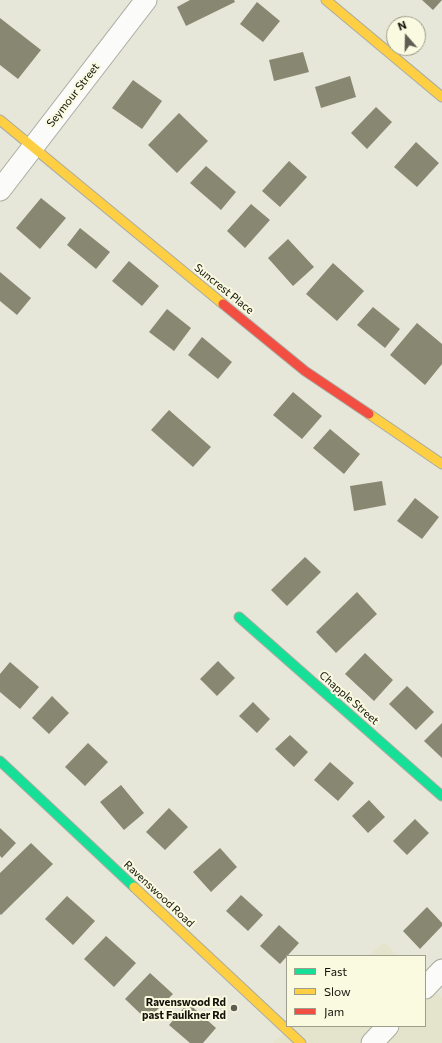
<!DOCTYPE html>
<html>
<head>
<meta charset="utf-8">
<style>
  body { margin:0 }
  #map { position:relative; width:442px; height:1043px; overflow:hidden; background:#e6e6d9; font-family:Commissioner,sans-serif }
  canvas { display:block }
  .legend { position:absolute; left:286px; top:955px; width:140px; height:72px; box-sizing:border-box; background:#f9fae0; border:1px solid #9d9e8b; margin:0; padding:5px 7px; list-style:none; font-size:12px; color:#13130b }
  .legend li { display:flex; align-items:center; gap:8px; height:20px }
  .legend b { width:20px; border:1px solid #9d9e8b }
  .north { position:absolute; left:386px; top:16px; width:40px; height:40px; box-sizing:border-box; background:#f9fae0; border:1px solid #9d9e8b; border-radius:50%; rotate:340deg; font-size:11px; font-weight:700; line-height:16px; text-align:center; color:#13130b }
  .north::after { content:''; display:block; margin:auto; width:14px; height:18px; background:#5d5d53; clip-path:polygon(50% 0,100% 100%,50% 72%,0 100%) }
</style>
</head>
<body>
<div id="map">
<canvas width="442" height="1043"></canvas>
<ul class="legend">
<li><b style="height:5px;background:#16e098"></b>Fast</li>
<li><b style="height:5px;background:#ffcf43"></b>Slow</li>
<li><b style="height:5px;background:#f24e42"></b>Jam</li>
</ul>
<div class="north">N</div>
</div>
<script>
const ctx = document.querySelector('canvas').getContext('2d');
ctx.lineJoin = 'round';
function fillPath(path, color) { ctx.fillStyle = color; ctx.fill(path, 'evenodd'); }
const poly = rows => new Path2D(rows.map(r => 'M' + r).join(''));
function stroke(path, color, width, dash) { ctx.strokeStyle = color; ctx.lineWidth = width; ctx.lineCap = dash ? 'butt' : 'round'; ctx.setLineDash(dash || []); ctx.stroke(path); }
function label(font, color, halo, rows, align = 'center') {
  ctx.font = font + ' Commissioner,sans-serif'; ctx.lineWidth = 4; ctx.setLineDash([]); ctx.textBaseline = 'middle'; ctx.strokeStyle = halo; ctx.fillStyle = color; for (const [text, x, y, turn = 0] of rows) {
    ctx.save(); ctx.translate(x, y); ctx.rotate((+turn || 0) * Math.PI / 180); ctx.textAlign = isNaN(turn) ? turn : align; if (halo) ctx.strokeText(text, 0, 0); ctx.fillText(text, 0, 0); ctx.restore();
  }
}
fillPath(poly([
  [384,942,398,956,369,956],
  [425,982,442,998,442,1043,273,1043,292,1026,425,1026]
]), '#e4e4cd');
fillPath(poly([
  [190,0,234,0,235,2,186,26,177,7],
  [422,0,442,0,433,10],
  [257,2,280,21,263,42,240,24],
  [0,18,41,50,18,79,0,65],
  [303,52,309,72,274,81,269,60],
  [350,76,356,97,321,108,315,87],
  [133,80,162,101,142,129,112,108],
  [376,107,392,122,367,149,351,133],
  [179,113,208,141,177,173,148,145],
  [416,142,439,163,417,187,394,167],
  [289,161,307,177,280,207,262,191],
  [206,166,236,192,221,210,190,183],
  [41,198,66,218,40,249,16,228],
  [251,204,270,220,245,248,227,231],
  [80,228,110,252,96,269,67,245],
  [288,239,314,267,293,286,268,258],
  [129,261,159,286,142,306,112,281],
  [333,263,364,291,337,321,306,294],
  [0,272,31,298,17,315,0,301],
  [373,307,400,329,385,348,357,325],
  [167,309,191,328,174,351,149,332],
  [417,323,442,344,442,364,425,385,390,355],
  [202,337,232,362,218,379,188,355],
  [293,392,322,416,302,439,273,415],
  [169,410,211,447,193,467,151,430],
  [330,429,360,454,344,474,313,448],
  [382,481,386,505,354,511,350,486],
  [415,498,439,517,422,539,397,521],
  [305,557,321,572,287,606,271,590],
  [357,592,377,614,336,653,316,632],
  [365,653,393,680,374,701,345,674],
  [218,661,235,678,217,696,200,679],
  [10,662,39,687,20,709,0,692,0,674],
  [407,686,434,712,416,730,389,704],
  [52,696,69,713,49,734,32,718],
  [253,702,270,719,257,733,239,716],
  [442,723,442,758,424,741],
  [290,735,308,752,294,767,275,749],
  [88,743,108,762,85,786,65,767],
  [330,762,354,783,338,801,314,780],
  [121,785,144,813,124,830,100,802],
  [369,800,385,817,368,833,352,816],
  [169,808,188,827,165,850,146,832],
  [415,819,429,833,407,855,393,841],
  [0,828,16,843,2,858,0,856],
  [31,843,53,864,1,915,0,914,0,873],
  [220,848,237,867,211,892,193,872],
  [241,895,263,915,248,931,226,911],
  [67,896,95,921,73,945,45,919],
  [427,907,442,923,442,926,420,949,403,931],
  [279,925,299,943,280,964,260,946],
  [106,936,136,963,114,987,84,959],
  [150,973,173,994,147,1020,125,999],
  [188,1003,216,1028,203,1043,190,1043,169,1025]
]), '#888872');
const street = poly([
  [0,190,146,0],
  [425,988,442,970],
  [372,1043,388,1026]
]);
const fast = poly([
  [239,617,442,796],
  [0,761,134,887]
]);
const slow = poly([
  [326,0,442,97],
  [0,120,223,304],
  [369,414,442,464],
  [134,887,301,1043]
]);
const jam = poly([
  [223,304,305,371,369,414]
]);
stroke(street, '#abaca1', 23);
stroke(fast, '#abaca1', 11);
stroke(slow, '#abaca1', 11);
stroke(jam, '#abaca1', 11);
stroke(street, '#fbfbf9', 21);
stroke(fast, '#16e098', 9);
stroke(slow, '#ffcf43', 9);
stroke(jam, '#f24e42', 9);
for (const [x, y, r, color] of [
  [234,1008,4,"#5d5d53"]
]) { const dot = new Path2D(); dot.arc(x, y, r, 0, 2 * Math.PI); ctx.fillStyle = color; ctx.fill(dot); stroke(dot, '#f9fae0', 1.5); }
label('11px', '#13130b', '#f9fae0', [
  ["Seymour Street",73,95,-52],
  ["Suncrest Place",224,289,39],
  ["Chapple Street",349,698,41],
  ["Ravenswood Road",159,894,43]
]);
label('bold 11px', '#13130b', '#f9fae0', [
  ["Ravenswood Rd",226,1002],
  ["past Faulkner Rd",226,1015]
], 'right');
</script>
</body>
</html>
